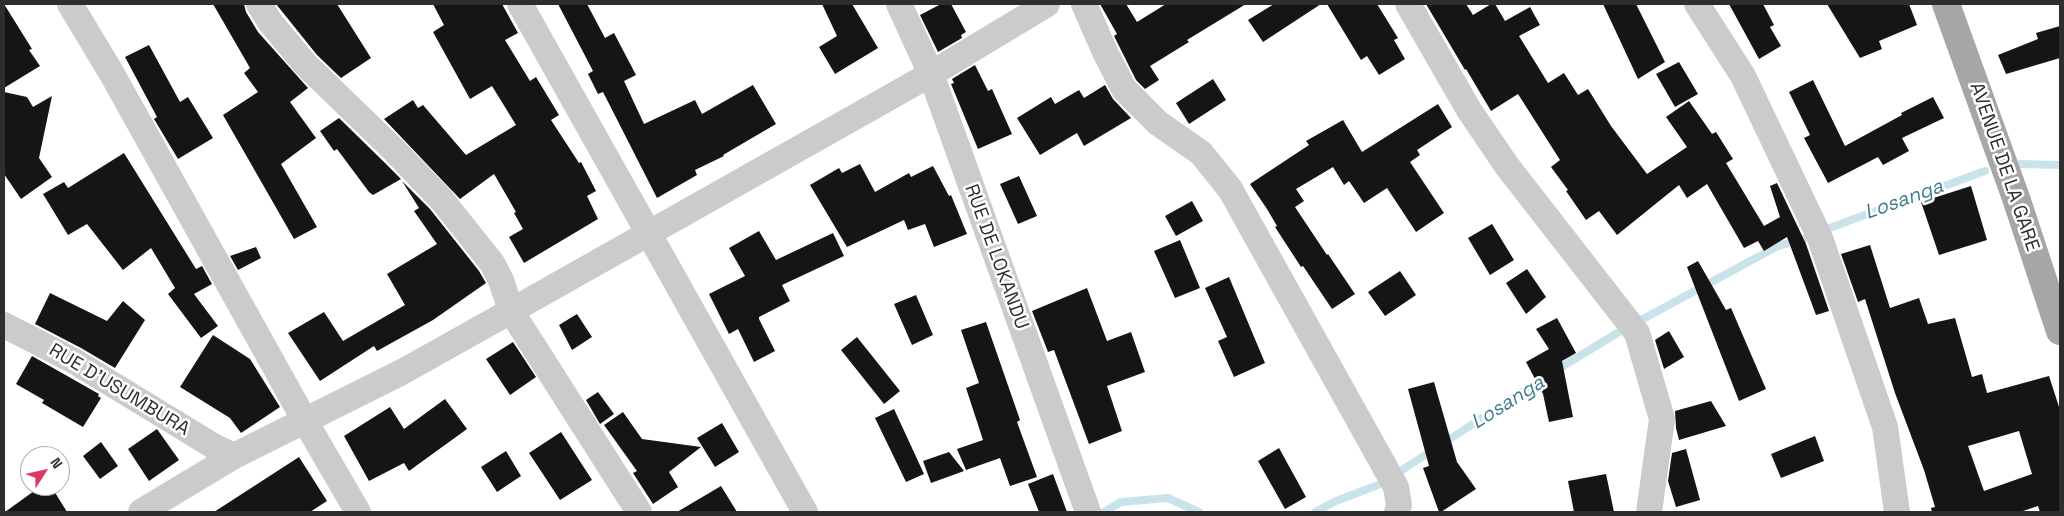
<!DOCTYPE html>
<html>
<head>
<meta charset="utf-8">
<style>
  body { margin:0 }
  #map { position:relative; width:2064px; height:516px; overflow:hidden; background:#fff; font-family:"Space Grotesk",sans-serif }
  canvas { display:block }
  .frame { position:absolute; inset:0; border:5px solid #2e2e2e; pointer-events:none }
  .north { position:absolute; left:20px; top:446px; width:50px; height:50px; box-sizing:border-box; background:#fff; border:1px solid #ababab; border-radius:50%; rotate:55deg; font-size:14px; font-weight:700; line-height:20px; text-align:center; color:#2e2e2e }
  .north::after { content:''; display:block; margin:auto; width:18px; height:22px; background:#dc3964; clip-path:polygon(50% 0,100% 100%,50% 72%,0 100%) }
</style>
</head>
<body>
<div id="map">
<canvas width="2064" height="516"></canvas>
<div class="frame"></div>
<div class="north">N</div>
</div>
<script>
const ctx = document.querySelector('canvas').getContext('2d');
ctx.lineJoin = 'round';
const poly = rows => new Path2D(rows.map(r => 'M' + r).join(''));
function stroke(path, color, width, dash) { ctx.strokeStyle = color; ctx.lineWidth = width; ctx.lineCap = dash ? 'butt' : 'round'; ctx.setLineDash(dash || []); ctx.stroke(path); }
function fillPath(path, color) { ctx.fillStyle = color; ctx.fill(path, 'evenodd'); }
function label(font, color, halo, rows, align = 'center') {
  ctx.font = font + ' "Space Grotesk",sans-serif'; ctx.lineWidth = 5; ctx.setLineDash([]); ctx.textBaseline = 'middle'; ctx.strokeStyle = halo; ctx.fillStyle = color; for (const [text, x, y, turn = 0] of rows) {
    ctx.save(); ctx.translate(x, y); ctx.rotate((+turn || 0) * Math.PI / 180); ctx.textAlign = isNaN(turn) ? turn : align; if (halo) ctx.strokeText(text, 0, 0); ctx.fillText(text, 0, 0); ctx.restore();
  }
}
stroke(poly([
  [2020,164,2060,165],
  [1824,230,1985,171],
  [1641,320,1778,246,1810,237],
  [1555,371,1619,332],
  [1396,474,1545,377],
  [1104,512,1121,502,1168,498,1199,512],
  [1315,512,1336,501,1378,485]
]), '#cae3ea', 8);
fillPath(poly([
  [4,4,32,49,29,50,40,66,4,88],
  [213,4,244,4,246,12,258,32,308,88,290,102,316,138,281,164,317,227,294,239,223,115,258,92,244,73,250,68],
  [276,4,337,4,371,58,341,78,317,55],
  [433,4,502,4,518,33,505,40,530,81,536,77,559,115,551,120,579,163,581,162,596,191,587,196,598,219,524,263,509,237,523,229,514,213,516,212,494,174,460,199,384,119,413,100,418,108,423,105,466,155,516,125,492,86,470,99,433,32,444,25],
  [558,4,587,4,605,38,614,33,636,75,624,81,644,124,695,100,702,114,753,85,776,124,723,155,724,156,695,170,697,175,657,198,603,92,598,94,588,74,593,71],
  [822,4,852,4,878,48,835,74,819,47,837,36],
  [941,4,951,4,966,32,961,35,962,38,938,52,920,15],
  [1100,4,1126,4,1137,22,1166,4,1246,4,1187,40,1189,42,1150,66,1159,80,1145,89,1136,80,1114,36,1117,34],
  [1274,4,1321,4,1263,42,1248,20],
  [1327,4,1377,4,1398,38,1394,40,1405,59,1379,75,1367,56,1361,60],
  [1426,4,1466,4,1473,15,1491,4,1495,4,1505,21,1530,7,1540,25,1519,36,1548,83,1564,73,1578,95,1588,89,1611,126,1647,174,1687,147,1666,117,1689,101,1712,134,1716,132,1733,159,1726,163,1764,226,1780,217,1770,186,1777,183,1806,244,1829,311,1816,315,1787,237,1764,251,1758,241,1744,248,1707,184,1687,198,1679,185,1617,235,1599,211,1586,220,1566,191,1568,190,1551,167,1560,160,1518,94,1491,111,1466,69,1465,70],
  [1603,4,1636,4,1665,62,1638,79],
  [1729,4,1763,4,1774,25,1770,27,1781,46,1759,59],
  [1827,4,1909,4,1917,25,1879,41,1882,49,1860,58],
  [2060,26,2060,58,2006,74,1998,55,2038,39,2036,33],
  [149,45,180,102,188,97,213,138,178,159,154,119,157,117,125,57],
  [1679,62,1698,94,1675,107,1656,74],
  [975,65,988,91,992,89,1012,134,978,149,951,84,954,83,952,79],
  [1213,79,1226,100,1189,124,1176,103],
  [1813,80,1845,146,1902,115,1901,113,1933,97,1944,118,1902,138,1909,151,1883,165,1878,157,1828,183,1804,138,1810,135,1789,92],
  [1105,85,1113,99,1131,118,1084,146,1077,133,1040,155,1017,118,1051,97,1055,104,1079,90,1084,98],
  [4,92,27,97,33,107,52,96,39,158,52,177,21,199,4,174],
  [1438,104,1452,127,1417,150,1420,155,1410,162,1444,213,1416,232,1387,188,1364,203,1349,181,1344,185,1333,167,1296,189,1304,201,1295,207,1327,255,1328,254,1355,294,1332,309,1303,266,1301,267,1275,227,1277,226,1267,209,1250,184,1309,145,1306,141,1343,120,1362,152],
  [339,118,383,161,401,179,373,195,369,192,337,149,334,151,320,131],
  [124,153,196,269,202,266,212,284,194,294,218,326,201,338,168,294,175,288,151,248,123,270,87,224,68,235,43,194,64,182,68,188],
  [860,164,875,192,909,173,911,177,933,166,949,196,951,195,967,234,934,247,925,224,908,230,904,220,847,247,810,185,839,168,842,173],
  [1019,176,1037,216,1018,224,1000,184],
  [402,181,430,209,479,271,486,283,433,320,377,351,374,346,320,381,288,333,324,312,343,341,405,305,387,274,437,244,414,211,419,208],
  [1971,186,1987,240,1939,255,1921,202],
  [1192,201,1203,221,1176,236,1165,216],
  [1492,224,1514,260,1490,275,1468,238],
  [759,231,776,260,833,233,844,256,782,285,790,301,759,317,759,319,775,351,754,362,738,329,729,334,709,294,745,276,729,248],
  [1180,240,1200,288,1175,298,1154,251],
  [1870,245,1890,308,1919,298,1928,324,1955,318,1972,377,1982,374,1987,393,2049,376,2060,410,2060,512,2040,512,2038,506,2020,512,1932,512,1931,508,1935,507,1924,470,1895,393,1865,299,1858,302,1841,254],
  [2019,431,2032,474,1984,491,1968,446],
  [256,247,261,258,238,270,230,256],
  [1698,261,1726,310,1731,308,1766,389,1739,401,1687,267],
  [1527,269,1546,297,1526,314,1506,283],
  [1400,271,1416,295,1385,316,1368,292],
  [1229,277,1265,363,1234,377,1218,341,1227,337,1205,288],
  [1087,288,1107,341,1131,332,1145,372,1107,386,1122,431,1089,444,1054,350,1048,352,1032,311],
  [50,293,107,321,123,301,145,320,115,368,81,348,35,324],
  [916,295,933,335,912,345,894,304],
  [577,314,592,337,572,350,559,325],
  [1557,318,1576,353,1562,361,1573,417,1549,422,1543,394,1526,362,1549,349,1536,329],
  [986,322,1020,420,1017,422,1037,477,1010,486,1000,458,966,470,957,449,983,440,966,388,979,383,961,330],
  [1669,331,1684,357,1664,369,1655,340],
  [213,335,250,359,280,407,241,433,230,418,180,387],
  [857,337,900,391,884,404,841,350],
  [513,342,536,377,510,395,486,359],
  [32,356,99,394,98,396,101,398,83,427,42,403,44,400,16,384],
  [1434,382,1457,462,1476,489,1441,512,1439,512,1423,468,1429,466,1408,389],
  [598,392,614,414,600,424,586,400],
  [445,399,467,429,409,471,404,463,369,481,344,436,390,407,404,429],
  [1711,401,1726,426,1679,440,1676,428,1675,411],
  [894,409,924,474,906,482,875,418],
  [623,412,642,439,701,447,669,472,678,487,653,504,633,473,637,471,604,425],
  [722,423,739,452,715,467,697,438],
  [157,429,179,460,149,481,128,449],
  [561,432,592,480,560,500,529,453],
  [1815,436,1824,461,1781,478,1771,454],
  [101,442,118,466,100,479,83,456],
  [1279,448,1306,497,1285,509,1258,461],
  [1686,449,1700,500,1676,507,1668,481,1672,453],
  [506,451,521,476,497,492,481,467],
  [949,452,964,471,931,483,923,461],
  [299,457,327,501,310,512,214,512],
  [1053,474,1067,512,1039,512,1028,484],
  [1606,474,1614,512,1574,512,1568,481],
  [41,486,51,486,67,512,5,512],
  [721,486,737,512,677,512]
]), '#151515');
stroke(poly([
  [70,4,112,74,305,421,358,512],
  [259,4,270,22,306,65,394,150,441,199,492,263,501,280,511,311,639,512],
  [520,4,805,512],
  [899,4,931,74,1088,512],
  [1084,4,1105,52,1124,89,1158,123,1201,153,1230,189,1396,487,1399,505,1397,512],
  [1408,4,1469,110,1507,166,1637,333,1662,419,1649,512],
  [1697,4,1743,76,1820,238,1885,427,1897,512],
  [4,325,74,361,215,447,234,456],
  [141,512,234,456,402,372,511,311,931,74,1047,4]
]), '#cbcbcb', 26);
stroke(poly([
  [1946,4,2016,198,2060,331]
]), '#a6a6a6', 28);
label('19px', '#2e2e2e', '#fff', [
  ["AVENUE DE LA GARE",2004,167,71],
  ["RUE DE LOKANDU",996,257,70],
  ["RUE D'USUMBURA",119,390,31]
]);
label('italic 20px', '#407d8c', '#fff', [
  ["Losanga",1904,200,-20],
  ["Losanga",1508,403,-32]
]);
</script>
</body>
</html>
